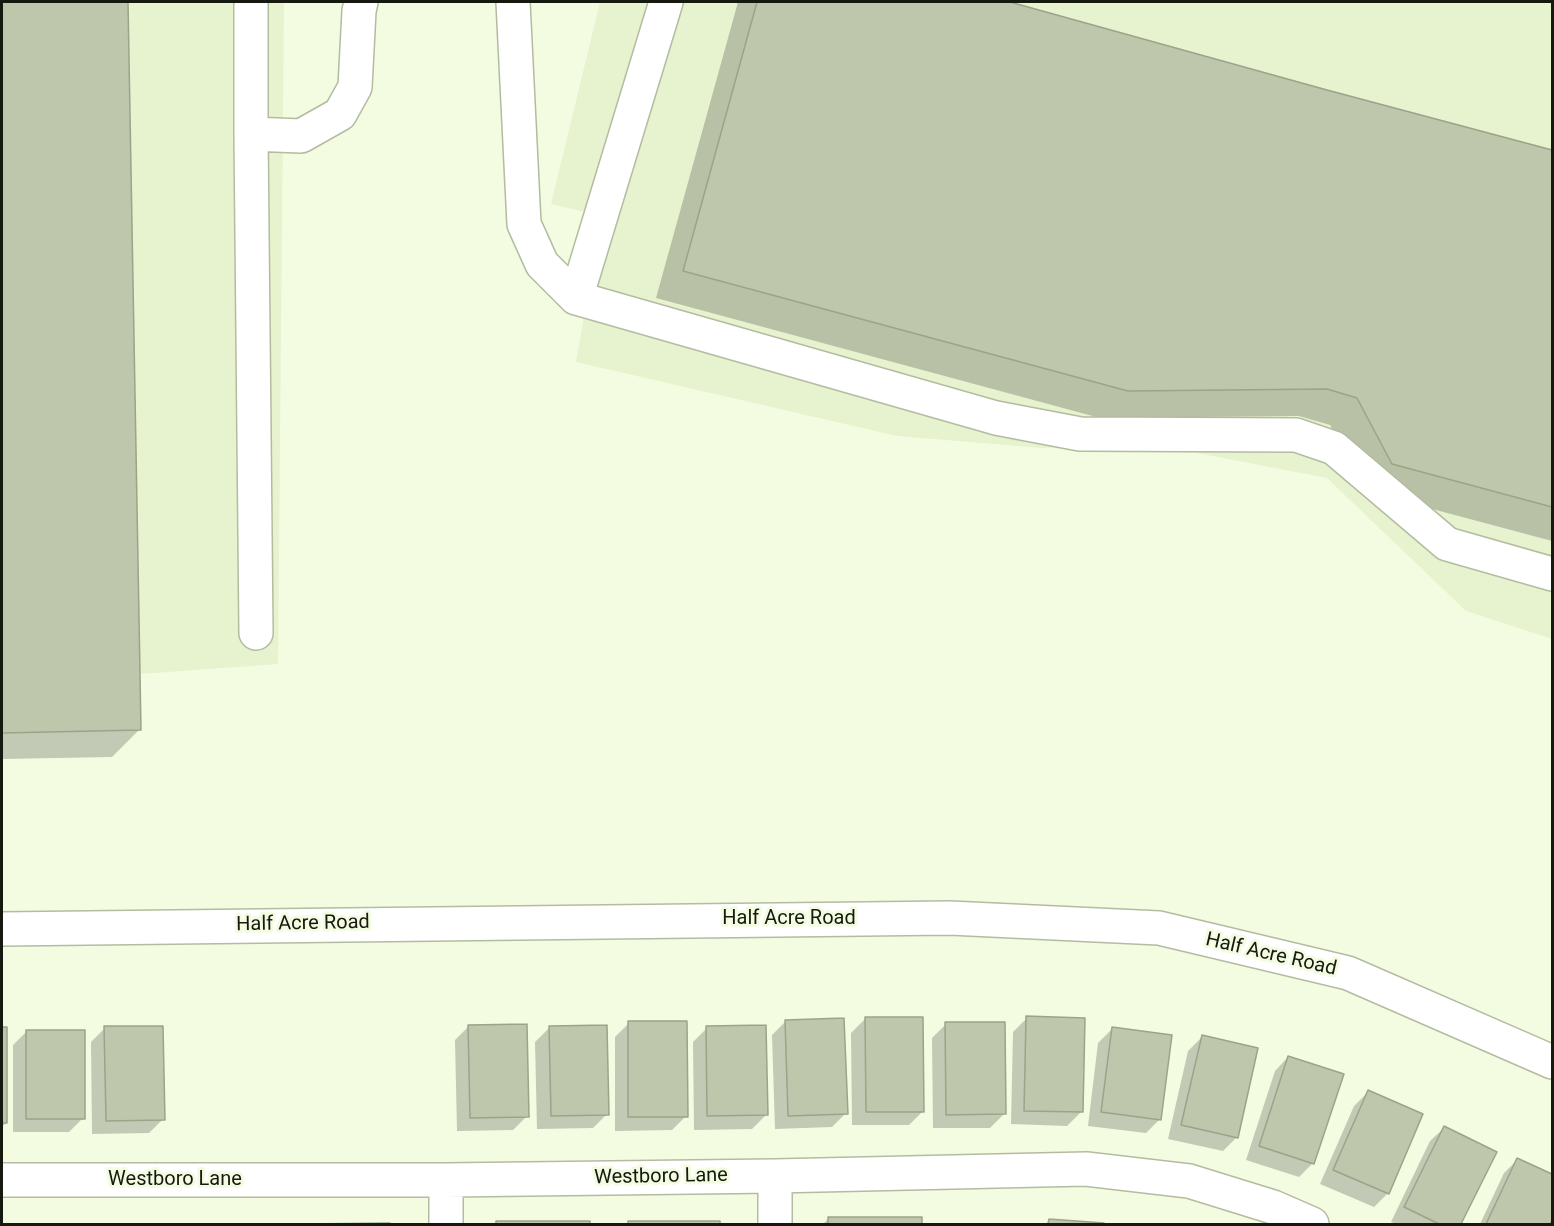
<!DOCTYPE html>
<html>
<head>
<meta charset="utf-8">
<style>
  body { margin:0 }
  #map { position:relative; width:1554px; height:1226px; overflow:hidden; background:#f3fce1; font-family:Roboto,sans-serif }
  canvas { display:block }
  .frame { position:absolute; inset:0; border:3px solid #16190f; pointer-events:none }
</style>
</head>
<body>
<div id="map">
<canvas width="1554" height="1226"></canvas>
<div class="frame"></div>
</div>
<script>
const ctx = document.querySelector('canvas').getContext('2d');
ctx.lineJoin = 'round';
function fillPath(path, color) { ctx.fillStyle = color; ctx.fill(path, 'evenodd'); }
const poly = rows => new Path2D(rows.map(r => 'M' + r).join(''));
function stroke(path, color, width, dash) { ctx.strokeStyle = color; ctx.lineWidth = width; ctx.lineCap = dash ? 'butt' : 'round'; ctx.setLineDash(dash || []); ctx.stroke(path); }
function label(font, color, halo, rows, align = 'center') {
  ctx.font = font + ' Roboto,sans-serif'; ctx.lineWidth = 6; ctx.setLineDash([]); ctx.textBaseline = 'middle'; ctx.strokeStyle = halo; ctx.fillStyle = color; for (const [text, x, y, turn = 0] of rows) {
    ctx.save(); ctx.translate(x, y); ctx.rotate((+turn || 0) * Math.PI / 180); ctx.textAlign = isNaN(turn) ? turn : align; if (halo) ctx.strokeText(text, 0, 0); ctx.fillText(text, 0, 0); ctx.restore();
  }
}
fillPath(poly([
  [2,2,284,2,278,664,2,684],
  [600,2,1552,2,1552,639,1466,611,1327,478,1145,443,1042,448,897,436,576,362,602,216,551,204]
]), '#e7f2cf');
fillPath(poly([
  [2,2,127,2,139,730,112,757,2,759],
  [738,2,1004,2,1326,91,1552,151,1552,541,1365,491,1330,425,1299,416,1100,418,656,298],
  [1027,1018,1081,1112,1067,1126,1011,1124,1013,1032],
  [865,1019,923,1111,909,1125,852,1125,851,1033],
  [786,1021,846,1113,832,1127,775,1129,772,1035],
  [629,1023,686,1116,672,1130,615,1131,615,1037],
  [946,1024,1004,1114,990,1128,933,1128,932,1038],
  [469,1026,527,1116,513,1130,457,1131,455,1040],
  [2,1028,5,1028,6,1123,2,1127],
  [105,1028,163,1119,149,1133,92,1134,91,1042],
  [549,1028,607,1114,593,1128,537,1129,535,1042],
  [707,1028,766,1115,752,1129,694,1130,693,1042],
  [1112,1029,1160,1119,1146,1133,1088,1126,1098,1043],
  [27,1031,83,1118,69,1132,13,1132,13,1045],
  [1202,1037,1237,1137,1223,1151,1168,1139,1188,1051],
  [1288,1057,1313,1163,1299,1177,1246,1160,1275,1071],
  [1368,1092,1388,1193,1374,1207,1320,1184,1354,1106],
  [1444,1128,1495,1153,1460,1224,1397,1224,1391,1222,1430,1141],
  [1518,1159,1552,1176,1552,1216,1549,1224,1480,1224,1504,1173],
  [828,1219,921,1219,921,1224,823,1224],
  [1049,1221,1103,1224,1045,1224],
  [629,1222,719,1222,719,1224,626,1224],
  [496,1223,588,1223,588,1224,495,1224]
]), '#0003');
const building = poly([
  [2,2,128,2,141,730,2,733,2,2],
  [757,2,1010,2,1327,90,1552,150,1552,507,1392,464,1357,398,1327,389,1128,391,683,271,757,2],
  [1026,1016,1085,1018,1083,1112,1024,1111,1026,1016],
  [865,1017,923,1017,924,1112,866,1112,865,1017],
  [844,1018,848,1114,788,1116,785,1020,844,1018],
  [628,1021,687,1021,688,1117,628,1117,628,1021],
  [945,1022,1005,1022,1006,1114,946,1115,945,1022],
  [527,1024,529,1117,470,1118,468,1025,527,1024],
  [607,1025,609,1115,551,1116,549,1026,607,1025],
  [766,1025,768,1115,707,1116,706,1026,766,1025],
  [104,1026,163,1026,165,1120,106,1121,104,1026],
  [2,1027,7,1027,7,1123,2,1123,2,1027],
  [1112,1027,1172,1035,1161,1120,1101,1112,1112,1027],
  [26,1030,85,1030,85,1119,26,1119,26,1030],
  [1202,1035,1258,1048,1238,1138,1181,1125,1202,1035],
  [1288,1056,1344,1074,1314,1164,1259,1146,1288,1056],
  [1368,1090,1423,1114,1389,1194,1333,1170,1368,1090],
  [1444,1126,1497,1152,1461,1224,1439,1224,1404,1207,1444,1126],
  [1517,1158,1552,1174,1552,1220,1550,1224,1486,1224,1517,1158],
  [828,1217,922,1217,922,1224,828,1224,828,1217],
  [1049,1219,1104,1223,1104,1224,1048,1224,1049,1219],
  [496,1221,590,1221,590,1224,496,1224,496,1221],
  [628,1221,720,1221,720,1224,628,1224,628,1221],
  [390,1223,390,1224,302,1224,390,1223]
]);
fillPath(building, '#bec6ab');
stroke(building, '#9ba389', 1.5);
const minor = poly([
  [251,2,251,134,301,136,340,114,355,87,359,11,361,2],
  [513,2,524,224,542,264,576,298,996,418,1080,434,1296,435,1334,448,1447,544,1552,574],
  [251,134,256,633],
  [576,298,666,2],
  [2,929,950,918,1159,928,1348,973,1552,1062],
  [775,1176,775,1224],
  [2,1180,446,1180,775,1176,1086,1169,1189,1181,1273,1207,1312,1224],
  [446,1224,446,1180]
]);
stroke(minor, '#b3bca1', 36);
stroke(minor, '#fff', 33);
label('20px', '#16190f', '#f3fce1', [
  ["Half Acre Road",789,919],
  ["Half Acre Road",303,924,-1],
  ["Half Acre Road",1271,955,13],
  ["Westboro Lane",661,1177,-1],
  ["Westboro Lane",175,1180]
]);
</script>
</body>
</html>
